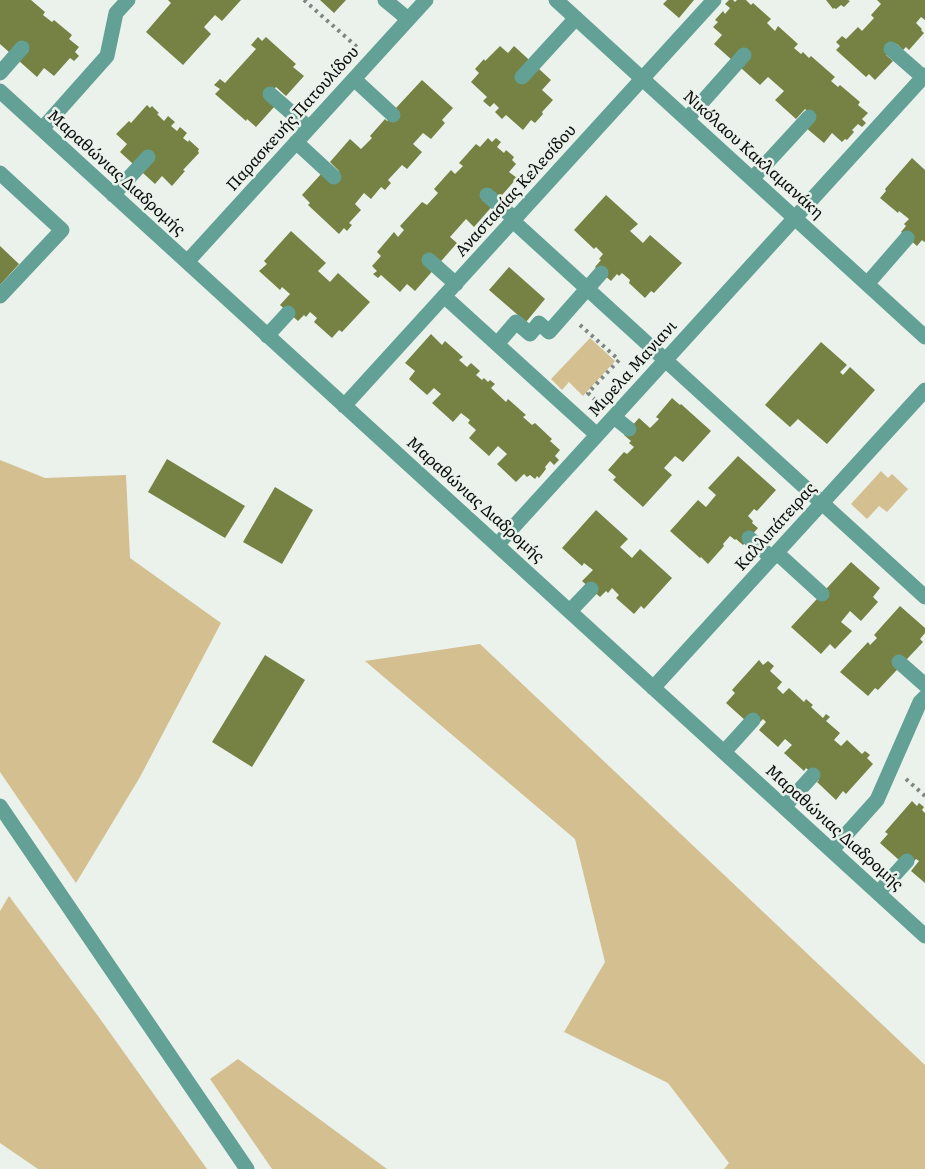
<!DOCTYPE html>
<html>
<head>
<meta charset="utf-8">
<style>
  body { margin:0 }
  canvas { display:block; background:#eaf2eb }
</style>
</head>
<body>
<canvas width="925" height="1169"></canvas>
<script>
const ctx = document.querySelector('canvas').getContext('2d');
ctx.lineJoin = 'round';
function fillPath(path, color) { ctx.fillStyle = color; ctx.fill(path, 'evenodd'); }
const poly = rows => new Path2D(rows.map(r => 'M' + r).join(''));
function stroke(path, color, width, dash) { ctx.strokeStyle = color; ctx.lineWidth = width; ctx.lineCap = dash ? 'butt' : 'round'; ctx.setLineDash(dash || []); ctx.stroke(path); }
function label(font, color, halo, rows, align = 'center') {
  ctx.font = font + ' Literata,serif'; ctx.lineWidth = 5; ctx.setLineDash([]); ctx.textBaseline = 'middle'; ctx.strokeStyle = halo; ctx.fillStyle = color; for (const [text, x, y, turn = 0] of rows) {
    ctx.save(); ctx.translate(x, y); ctx.rotate((+turn || 0) * Math.PI / 180); ctx.textAlign = isNaN(turn) ? turn : align; if (halo) ctx.strokeText(text, 0, 0); ctx.fillText(text, 0, 0); ctx.restore();
  }
}
fillPath(poly([
  [590,338,615,361,583,396,569,382,562,390,551,379],
  [0,460,45,478,126,475,130,558,221,623,140,777,76,883,0,772],
  [881,471,888,478,892,474,908,489,887,512,879,506,867,519,851,504],
  [480,644,925,1065,925,1169,724,1169,729,1163,668,1083,564,1032,605,962,575,839,365,661],
  [9,896,98,1016,207,1169,38,1169,0,1143,0,911],
  [238,1059,387,1169,272,1169,210,1079]
]), '#d3bf90');
fillPath(poly([
  [0,0,31,0,45,12,43,15,52,22,54,20,72,35,69,39,79,47,75,52,79,56,74,61,70,58,54,76,44,68,37,77,0,44],
  [168,0,241,0,222,21,215,15,204,27,211,34,183,65,146,32,171,3],
  [320,0,346,0,334,13],
  [667,0,694,0,679,18,663,4],
  [729,0,733,0,735,2,737,0,746,0,751,5,753,3,771,19,767,23,775,31,778,26,798,44,794,48,801,54,803,52,809,58,811,56,835,77,831,81,838,87,840,85,860,102,858,105,868,113,862,119,866,123,862,127,858,124,852,130,854,132,847,140,845,139,842,142,832,133,824,143,805,127,809,112,805,109,796,119,775,100,784,91,768,77,760,85,714,44,722,35,713,27,718,22,715,20,723,11,725,14,730,8,725,4],
  [826,0,848,0,850,1,844,7,841,5,836,9,834,8,833,9],
  [877,0,925,0,925,20,921,17,916,23,922,29,921,30,924,33,909,50,906,47,903,50,897,44,886,55,893,61,875,80,869,74,866,77,836,50,840,46,836,42,842,36,846,39,858,27,862,31,874,18,871,15,881,4],
  [258,37,262,41,266,37,296,64,293,67,304,76,286,96,276,87,266,98,275,106,256,127,247,119,246,121,215,94,220,89,214,85,220,79,225,83,256,49,251,45],
  [500,46,508,53,514,46,551,80,542,90,553,100,542,112,543,114,535,123,531,120,523,130,506,115,502,119,495,112,499,108,494,103,490,107,483,101,487,97,471,82,479,73,475,69,484,59,485,61],
  [422,80,453,108,442,120,445,123,431,139,423,133,413,144,422,152,407,169,402,165,388,180,391,183,385,190,381,187,371,199,364,193,355,204,361,210,349,223,352,225,347,231,344,228,339,234,308,205,310,203,302,195,321,174,330,182,339,171,330,162,350,139,361,149,372,138,370,136,385,119,387,121,397,110,396,108],
  [147,105,150,108,152,106,159,113,157,114,164,121,168,116,175,122,171,126,177,131,180,127,187,133,183,138,188,142,189,140,199,149,198,151,199,153,183,170,185,171,172,186,162,176,155,184,120,152,127,144,116,134,129,121,131,123],
  [488,138,492,142,496,138,501,142,497,147,504,153,506,150,514,157,512,160,516,164,509,172,517,178,474,227,466,219,450,237,457,243,415,291,407,284,400,292,381,275,378,278,373,274,377,271,372,266,381,256,377,252,394,232,398,237,404,230,400,226,422,202,427,205,438,193,434,189,451,170,455,174,463,166,459,163,476,144,480,147],
  [912,158,925,170,925,241,924,242,922,240,917,246,901,232,906,226,904,224,909,219,899,211,898,213,880,198,886,191,885,189],
  [606,195,638,224,630,231,643,243,650,235,682,263,654,293,651,291,645,298,629,283,630,280,622,273,619,276,617,274,611,281,595,267,601,260,599,259,603,254,596,247,594,249,574,230],
  [291,231,326,263,318,271,330,282,338,273,370,302,342,332,339,330,332,338,314,322,317,318,310,312,306,317,304,315,298,321,280,305,290,294,282,287,280,290,259,271,267,264,264,261],
  [0,246,19,264,0,285],
  [509,267,545,299,526,322,489,290],
  [431,334,442,345,445,341,463,357,459,360,467,367,471,363,480,371,476,375,482,380,484,378,488,382,490,380,495,384,491,388,506,402,508,399,526,415,523,417,532,425,535,423,552,439,550,441,560,450,555,456,559,460,554,465,550,461,545,467,546,469,539,478,537,476,535,479,530,475,527,477,524,474,516,482,497,464,507,454,498,446,489,456,469,438,476,430,468,423,470,420,461,413,453,422,432,403,441,394,434,388,427,395,409,379,415,371,405,363],
  [821,342,847,365,840,372,843,375,850,367,875,390,827,444,798,419,790,427,765,405],
  [672,398,680,405,681,404,711,431,683,462,675,456,664,468,672,475,643,507,613,480,616,477,608,470,624,452,627,454,634,447,629,443,631,441,624,435,639,418,650,428,659,419,656,417],
  [738,456,776,490,757,511,754,509,748,516,753,521,752,523,758,528,743,545,736,539,735,540,730,536,723,544,724,546,708,564,701,557,700,558,670,531,698,500,706,507,716,495,708,488],
  [167,459,245,506,225,538,148,492],
  [275,487,313,510,282,564,243,542],
  [596,510,628,539,620,547,632,558,640,549,672,578,644,609,641,606,634,614,616,598,619,595,612,588,608,593,606,591,600,597,582,581,593,570,584,563,582,566,562,548],
  [851,562,880,588,873,597,878,602,861,621,850,611,841,622,852,631,835,649,830,644,821,654,791,627],
  [900,606,925,628,925,633,920,639,923,642,878,690,875,688,868,696,840,672,868,642,870,645,877,638,874,635],
  [265,655,305,680,252,767,212,742],
  [759,660,763,665,768,661,774,666,770,671,782,682,777,688,783,694,789,688,804,702,806,699,813,705,811,707,823,718,826,714,830,717,826,721,840,733,834,740,841,746,847,740,862,754,865,751,870,755,867,758,873,764,846,794,843,791,836,800,817,782,819,780,806,768,804,771,784,753,792,745,785,739,778,747,759,730,766,722,763,719,757,725,746,721,726,703,735,693,732,690],
  [912,801,917,806,919,803,924,807,922,810,925,813,925,883,911,871,919,861,916,859,911,864,899,860,880,843,888,834,885,832]
]), '#758243');
stroke(poly([
  [304,0,357,47],
  [580,325,619,360,588,393,601,405],
  [906,779,925,796]
]), '#7f8580', 4, [3, 4.5]);
stroke(poly([
  [385,0,408,19],
  [556,0,925,337],
  [891,49,923,77],
  [0,73,22,48],
  [522,77,576,18],
  [354,79,393,115],
  [0,91,925,936],
  [270,94,309,128],
  [687,119,744,55],
  [42,129,107,56,116,13,128,0],
  [296,142,334,177],
  [0,173,62,230,0,296],
  [752,179,809,117],
  [113,195,148,157],
  [487,195,515,219],
  [513,221,925,597],
  [429,260,456,284],
  [187,262,426,0],
  [867,284,907,238],
  [444,296,597,435],
  [267,336,288,313],
  [497,344,516,322,530,334,539,323,549,332,601,273],
  [344,406,714,0],
  [614,417,629,429],
  [749,538,772,558],
  [497,545,925,75],
  [777,553,822,594],
  [570,611,591,589],
  [899,662,925,685],
  [653,688,925,390],
  [724,752,753,720],
  [0,806,247,1169],
  [784,807,813,775],
  [832,850,877,800,920,702,925,697],
  [878,893,907,861]
]), '#63a196', 15);
label('16px', '#0a0d0b', '#eaf2eb', [
  ["Παρασκευής Πατουλίδου",293,119,-48],
  ["Νικόλαου Κακλαμανάκη",753,155,42],
  ["Μαραθώνιας Διαδρομής",116,173,42],
  ["Αναστασίας Κελεσίδου",516,191,-48],
  ["Μιρελα Μανιανι",633,369,-48],
  ["Μαραθώνιας Διαδρομής",475,500,42],
  ["Καλλιπάτειρας",776,527,-48],
  ["Μαραθώνιας Διαδρομής",834,828,42]
]);
</script>
</body>
</html>
